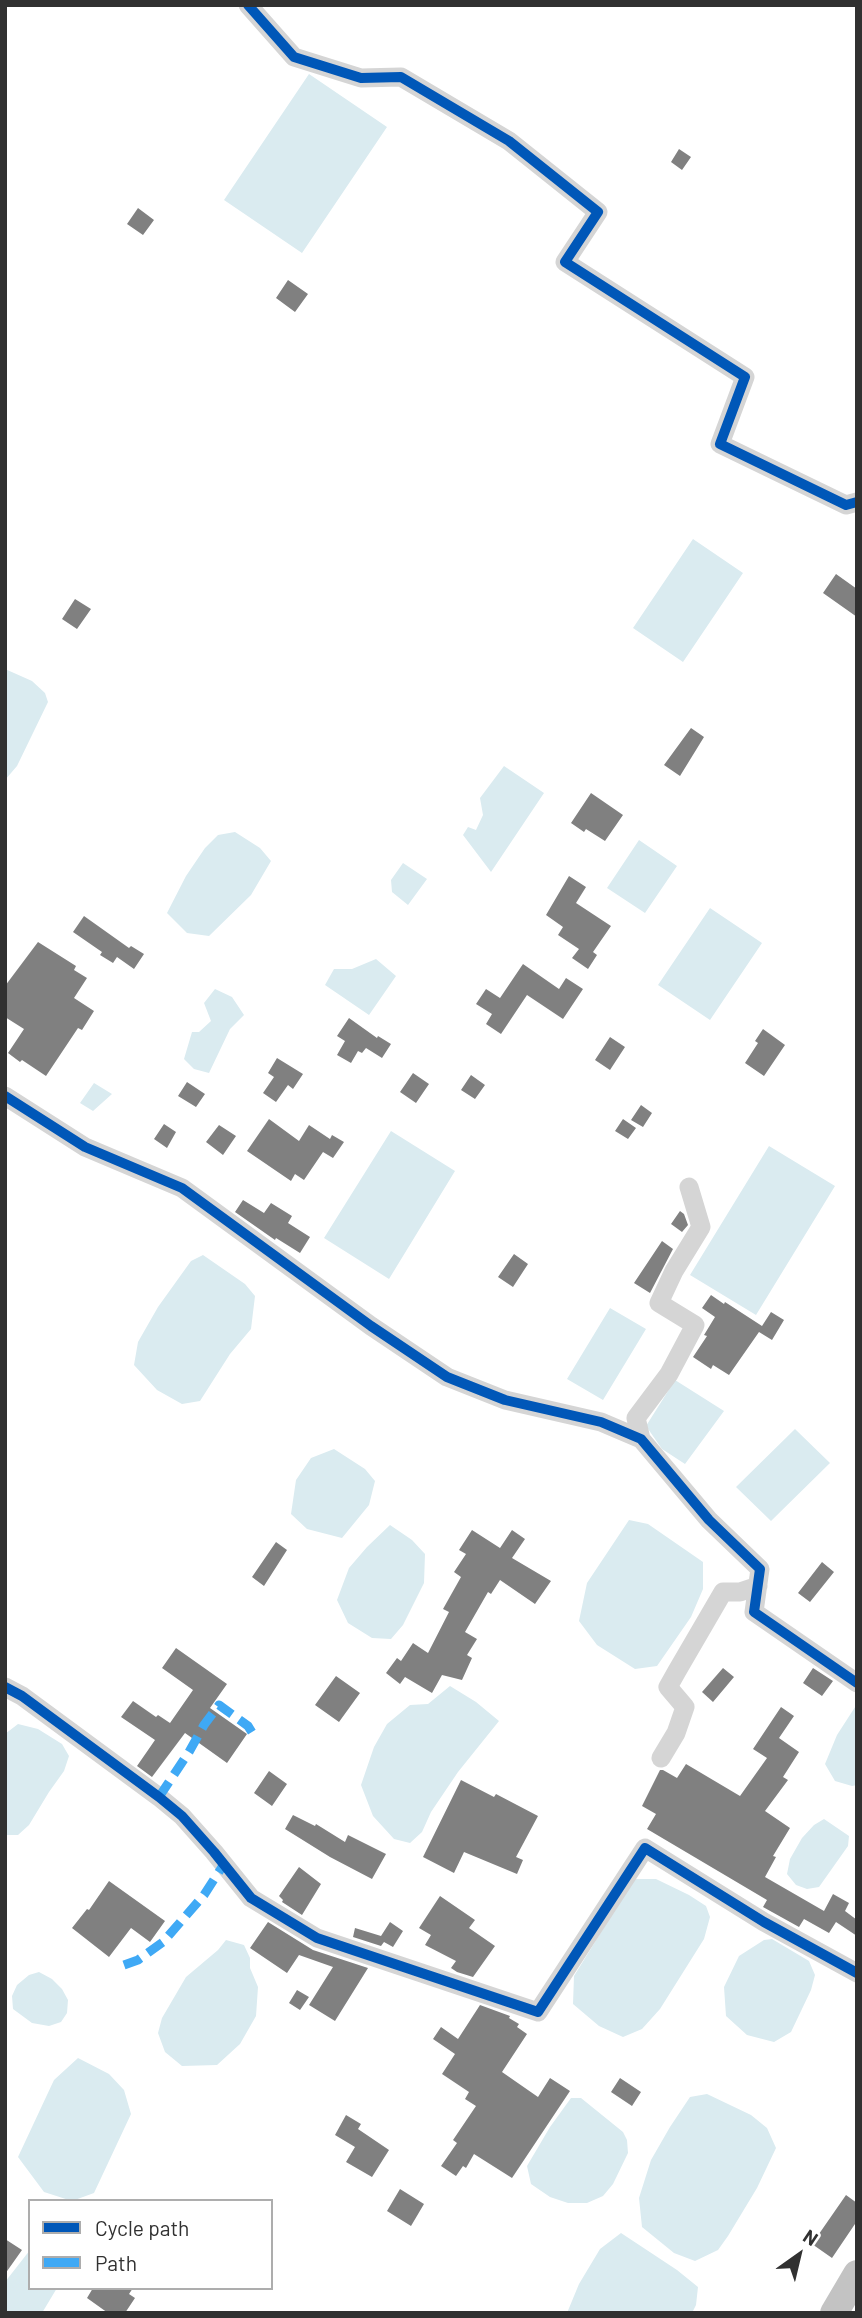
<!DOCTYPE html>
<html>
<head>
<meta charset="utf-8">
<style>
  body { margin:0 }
  #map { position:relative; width:862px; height:2318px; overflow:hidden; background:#fff; font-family:Barlow,sans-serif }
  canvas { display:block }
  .frame { position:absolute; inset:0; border:7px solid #313131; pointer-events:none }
  .legend { position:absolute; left:28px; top:2199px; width:245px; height:91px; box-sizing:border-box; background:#fff; border:2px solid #adadad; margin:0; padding:9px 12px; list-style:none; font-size:21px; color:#313131 }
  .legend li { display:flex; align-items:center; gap:14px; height:35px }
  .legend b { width:35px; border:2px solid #adadad }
  .north { position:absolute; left:764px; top:2220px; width:70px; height:70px; -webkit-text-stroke:5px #fff; paint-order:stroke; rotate:34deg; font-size:19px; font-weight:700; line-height:28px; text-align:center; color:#313131 }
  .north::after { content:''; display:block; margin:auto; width:24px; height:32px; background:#313131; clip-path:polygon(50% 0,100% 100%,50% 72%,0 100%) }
</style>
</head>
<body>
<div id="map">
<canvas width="862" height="2318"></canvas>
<div class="frame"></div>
<ul class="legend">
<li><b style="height:9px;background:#0057b8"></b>Cycle path</li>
<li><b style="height:9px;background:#3fa9f5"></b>Path</li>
</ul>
<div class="north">N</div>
</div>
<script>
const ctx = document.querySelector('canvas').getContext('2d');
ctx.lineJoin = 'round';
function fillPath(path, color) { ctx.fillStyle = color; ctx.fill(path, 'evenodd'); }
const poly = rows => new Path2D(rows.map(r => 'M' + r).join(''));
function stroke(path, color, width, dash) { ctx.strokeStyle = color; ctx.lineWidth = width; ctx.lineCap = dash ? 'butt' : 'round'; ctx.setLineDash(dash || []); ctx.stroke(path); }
fillPath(poly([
  [309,74,387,127,302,253,224,200],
  [693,539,743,573,683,662,633,628],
  [5,669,32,681,45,693,48,702,17,766,5,780],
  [504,766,544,793,491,872,463,835,468,827,476,830,483,815,480,798],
  [235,832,260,848,271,861,251,895,209,936,187,933,167,913,186,876,205,848,218,835],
  [639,840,677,866,645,913,607,888],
  [403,863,427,879,408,905,392,892,391,880],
  [710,908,762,943,710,1020,658,985],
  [376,959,396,976,369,1015,325,985,334,969,352,969],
  [215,989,232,997,244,1015,230,1029,209,1073,194,1069,184,1059,192,1032,199,1032,211,1021,204,1003],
  [94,1083,112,1094,93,1111,80,1103],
  [391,1131,455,1171,389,1279,324,1238],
  [769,1146,835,1186,756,1315,690,1275],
  [203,1255,245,1284,255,1296,251,1329,230,1354,200,1401,182,1404,157,1390,134,1365,138,1342,158,1307,191,1261],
  [610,1308,646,1329,603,1400,567,1379],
  [675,1380,724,1411,685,1464,662,1449,646,1426],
  [795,1429,830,1463,771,1521,736,1487],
  [334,1449,365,1469,375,1481,369,1505,342,1538,307,1529,291,1514,296,1480,311,1458],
  [629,1520,648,1524,703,1562,703,1589,691,1617,657,1666,635,1669,597,1645,579,1621,587,1583],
  [390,1525,412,1540,425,1554,424,1583,403,1625,391,1639,372,1638,348,1623,337,1600,349,1568,367,1547],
  [450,1686,476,1702,499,1721,458,1772,431,1812,422,1832,410,1843,394,1839,373,1816,361,1785,374,1747,387,1724,410,1705,428,1704],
  [857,1704,857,1785,852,1786,835,1781,825,1764,837,1735],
  [18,1724,38,1729,62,1744,69,1756,64,1771,49,1792,29,1825,18,1835,5,1835,5,1734],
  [824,1819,849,1836,848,1846,819,1887,807,1889,796,1885,787,1874,790,1859,802,1838,814,1825],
  [634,1879,656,1879,689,1895,706,1906,710,1917,704,1939,660,2009,642,2029,623,2037,599,2026,573,2004,574,1976],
  [772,1939,809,1961,815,1975,811,1990,791,2032,774,2042,747,2035,726,2016,724,1987,739,1956,764,1940],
  [226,1940,244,1945,250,1958,250,1968,258,1987,256,2016,240,2044,217,2065,182,2066,165,2052,158,2033,162,2018,186,1977,218,1950],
  [39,1972,52,1979,62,1989,68,2000,67,2013,61,2022,49,2026,32,2023,13,2009,12,1996,17,1985,29,1975],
  [78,2058,109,2074,124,2090,131,2114,94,2193,72,2201,44,2192,18,2157,54,2080],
  [707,2094,751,2115,767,2128,776,2148,757,2188,728,2236,718,2250,695,2261,674,2253,642,2227,639,2198,651,2160,670,2127,690,2097],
  [571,2098,581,2098,623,2132,627,2140,628,2153,613,2184,603,2196,587,2203,568,2203,550,2197,531,2184,527,2166,550,2127],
  [621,2233,677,2270,698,2287,696,2305,692,2313,567,2313,579,2284,600,2249],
  [30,2250,30,2288,57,2288,42,2313,5,2313,5,2282]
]), '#daebf0');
fillPath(poly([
  [679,149,691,157,682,170,671,162],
  [138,208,154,220,143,235,127,224],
  [288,280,308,294,295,312,276,298],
  [836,574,857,589,857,617,823,593],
  [75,599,91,609,77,629,62,619],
  [691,728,704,737,680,776,664,765],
  [591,793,623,815,605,841,586,829,584,832,571,823],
  [569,876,586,887,576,903,611,926,593,952,597,955,588,969,572,958,579,949,558,935,563,927,546,915],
  [84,916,129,948,131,946,144,954,134,969,117,957,113,963,100,955,102,952,73,932],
  [38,942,76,966,74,970,87,978,74,998,94,1011,82,1030,78,1028,46,1076,22,1060,20,1062,8,1053,24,1029,5,1017,5,986],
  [523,964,559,989,566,978,583,989,563,1019,527,995,501,1034,486,1024,492,1014,476,1004,486,989,500,998],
  [349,1018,377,1038,378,1036,391,1044,382,1058,366,1048,362,1053,358,1051,351,1063,337,1055,345,1041,337,1036],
  [763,1029,785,1045,764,1076,745,1063,758,1043,755,1041],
  [610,1037,625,1047,610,1070,595,1060],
  [277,1058,303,1074,293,1089,288,1085,276,1102,263,1093,274,1077,268,1073],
  [413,1073,429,1084,416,1103,400,1092],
  [471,1075,485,1085,475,1099,461,1090],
  [187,1082,205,1094,196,1107,178,1096],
  [641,1105,652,1113,643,1127,631,1120],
  [269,1119,299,1141,309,1125,330,1139,332,1135,344,1142,333,1158,323,1152,304,1180,295,1174,291,1181,247,1151],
  [623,1119,636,1128,628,1139,615,1131],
  [164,1124,176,1132,167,1148,154,1139],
  [219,1125,236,1136,223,1155,206,1142],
  [243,1200,264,1213,271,1203,292,1216,288,1223,310,1237,300,1253,276,1238,275,1240,235,1212],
  [680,1211,684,1214,688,1225,682,1232,671,1224],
  [662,1241,673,1249,650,1293,634,1283],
  [514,1254,528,1264,513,1287,498,1277],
  [711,1295,724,1304,725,1302,762,1326,771,1312,784,1320,772,1340,759,1332,729,1375,713,1365,711,1369,693,1357,707,1336,704,1335,715,1317,702,1308],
  [472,1530,500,1548,512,1530,525,1539,512,1558,551,1581,535,1604,500,1580,491,1594,488,1592,465,1632,477,1639,467,1655,472,1658,462,1680,442,1675,432,1693,405,1677,400,1684,386,1673,397,1658,401,1661,413,1643,428,1653,449,1612,443,1609,461,1577,454,1572,466,1554,459,1550],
  [276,1542,287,1550,264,1586,252,1577],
  [822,1562,834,1572,810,1602,798,1593],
  [176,1648,227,1684,210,1708,247,1734,227,1763,185,1733,152,1777,137,1766,155,1740,121,1717,133,1701,156,1717,158,1715,170,1723,193,1690,162,1668],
  [723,1668,734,1677,713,1702,702,1692],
  [813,1668,833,1681,822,1696,803,1683],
  [336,1676,360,1693,339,1722,315,1705],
  [781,1707,794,1716,779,1738,799,1752,783,1777,788,1780,765,1811,790,1828,773,1856,776,1857,765,1877,824,1911,833,1894,849,1903,845,1911,857,1920,857,1936,836,1922,829,1933,804,1919,799,1927,763,1907,767,1900,647,1829,656,1814,642,1806,660,1770,663,1770,677,1778,686,1764,740,1796,767,1758,753,1749],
  [269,1771,287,1784,272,1806,254,1793],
  [461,1780,494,1797,496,1794,538,1816,516,1857,523,1860,517,1874,464,1852,454,1873,423,1857],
  [293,1815,315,1826,316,1824,345,1842,348,1835,386,1854,372,1879,330,1857,285,1829],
  [299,1867,321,1884,302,1915,282,1902,283,1900,279,1896],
  [109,1881,165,1921,150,1942,131,1928,109,1957,72,1928,87,1909,89,1910],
  [440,1896,475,1920,469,1928,495,1946,473,1977,457,1972,451,1968,456,1961,425,1945,431,1935,419,1928],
  [268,1922,313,1950,368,1968,335,2021,309,2005,333,1967,299,1955,287,1973,250,1948],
  [390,1922,403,1931,393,1947,384,1942,381,1946,353,1937,355,1928,381,1936],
  [297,1990,309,1997,300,2010,289,2003],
  [480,2005,510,2016,509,2018,519,2024,517,2027,527,2034,502,2072,538,2097,550,2078,570,2091,512,2178,474,2154,466,2168,463,2166,456,2176,441,2166,457,2143,453,2140,476,2106,465,2099,469,2092,442,2074,455,2054,433,2039,441,2027,458,2039],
  [620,2078,641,2092,632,2106,611,2092],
  [346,2115,361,2124,358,2129,389,2150,372,2177,346,2162,355,2147,335,2135],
  [400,2189,424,2204,411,2226,387,2211],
  [846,2195,857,2203,857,2221,832,2258,812,2244],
  [5,2239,22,2250,5,2274],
  [93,2288,133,2288,129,2294,135,2298,125,2313,108,2313,87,2298]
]), '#808080');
stroke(poly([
  [248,5,294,57,361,78,401,77,509,141,598,212,565,262,745,377,720,444,846,505,857,502],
  [5,1096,85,1147,182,1188,371,1326,447,1377,505,1400,601,1422,641,1439,709,1520,760,1569,754,1612,857,1683],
  [641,1439,636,1418,669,1374,695,1325,659,1303,674,1271,701,1227,689,1187],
  [5,1687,22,1696,159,1797,182,1816,214,1852,251,1898,317,1938,538,2012,645,1848,764,1922,857,1973],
  [661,1758,676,1733,685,1707,668,1687,677,1671,723,1592,740,1592,758,1586]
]), '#d5d5d5', 19);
stroke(poly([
  [834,2313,857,2274]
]), '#c3c3c3', 28);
stroke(poly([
  [159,1797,189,1752,204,1725,219,1705,248,1726,253,1734],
  [124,1965,138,1960,163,1942,204,1895,224,1864]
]), '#3fa9f5', 9, [18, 9]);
stroke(poly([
  [248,5,294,57,361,78,401,77,509,141,598,212,565,262,745,377,720,444,846,505,857,502],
  [5,1096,85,1147,182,1188,371,1326,447,1377,505,1400,601,1422,641,1439,709,1520,760,1569,754,1612,857,1683],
  [5,1687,22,1696,159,1797,182,1816,214,1852,251,1898,317,1938,538,2012,645,1848,764,1922,857,1973]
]), '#0057b8', 10);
</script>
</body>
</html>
